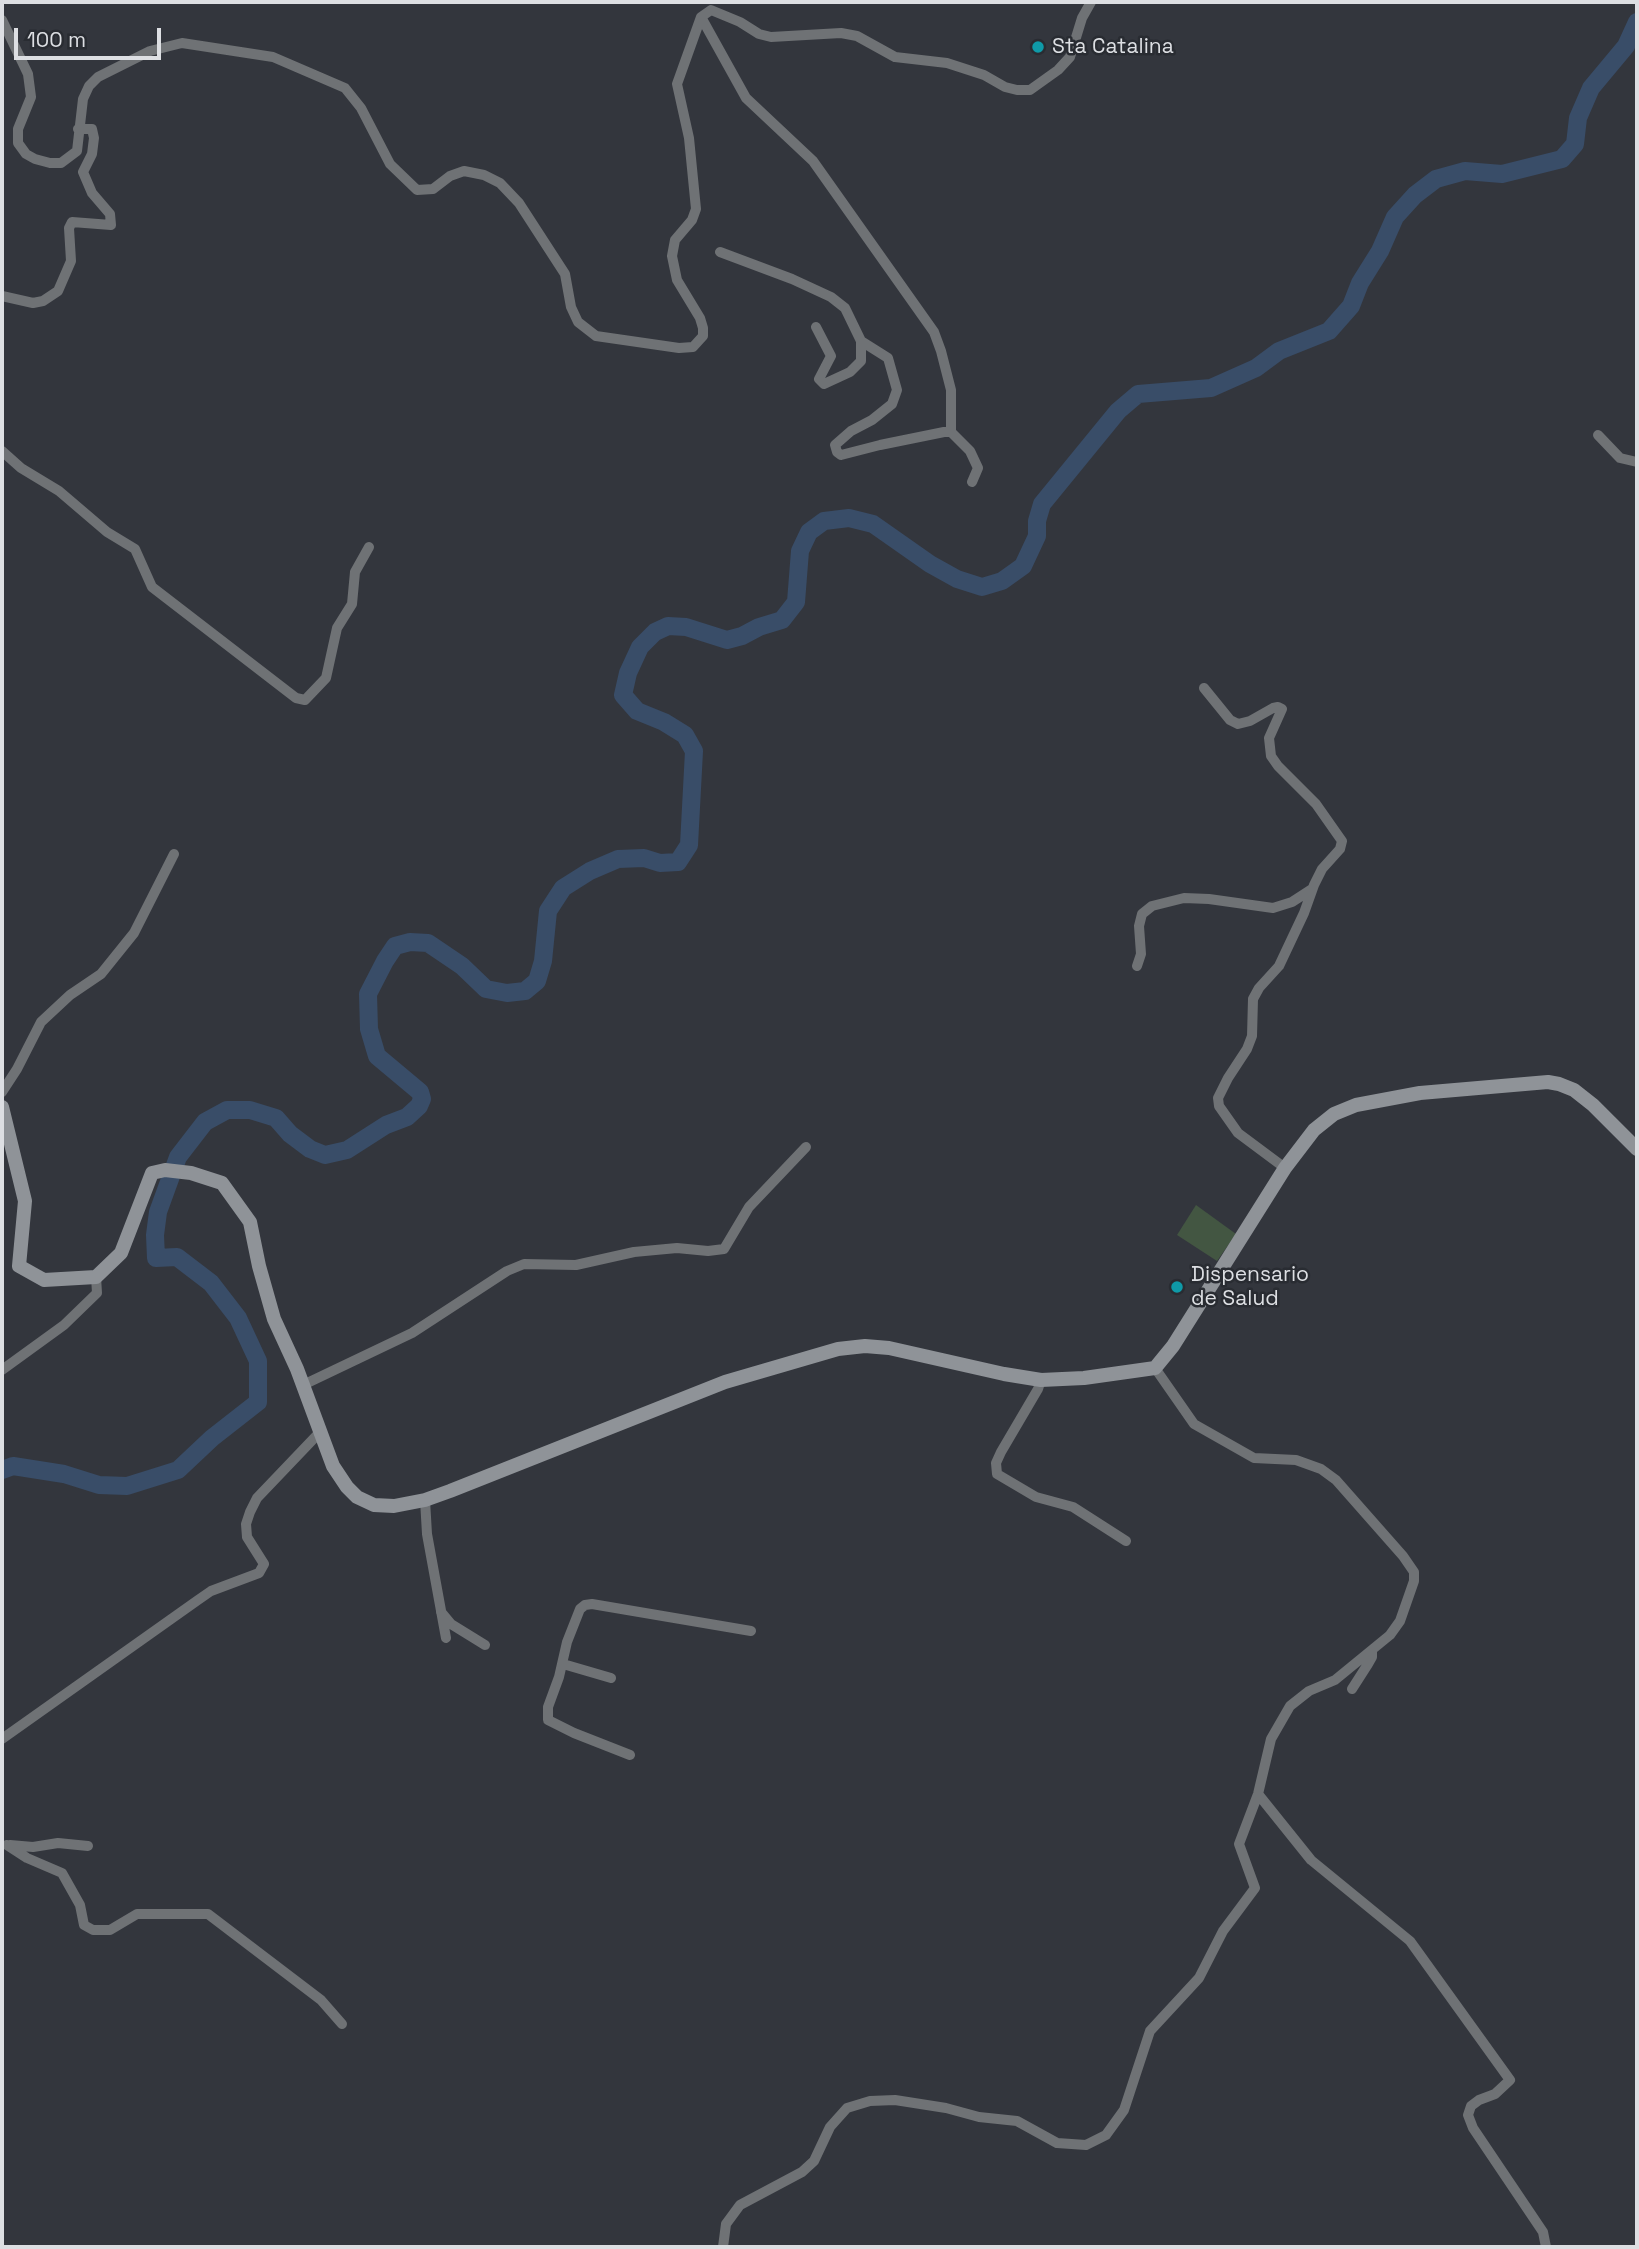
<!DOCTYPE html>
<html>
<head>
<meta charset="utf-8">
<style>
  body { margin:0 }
  #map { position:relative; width:1639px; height:2249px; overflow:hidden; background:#33363d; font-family:"Space Grotesk",sans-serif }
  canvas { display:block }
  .frame { position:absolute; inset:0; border:4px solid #dddfe3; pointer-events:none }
  .scale { position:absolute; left:14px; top:28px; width:147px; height:32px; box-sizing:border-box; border:4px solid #dddfe3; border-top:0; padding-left:9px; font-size:21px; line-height:24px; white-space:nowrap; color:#dddfe3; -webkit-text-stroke:5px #292c32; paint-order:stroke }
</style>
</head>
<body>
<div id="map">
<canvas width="1639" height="2249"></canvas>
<div class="frame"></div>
<div class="scale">100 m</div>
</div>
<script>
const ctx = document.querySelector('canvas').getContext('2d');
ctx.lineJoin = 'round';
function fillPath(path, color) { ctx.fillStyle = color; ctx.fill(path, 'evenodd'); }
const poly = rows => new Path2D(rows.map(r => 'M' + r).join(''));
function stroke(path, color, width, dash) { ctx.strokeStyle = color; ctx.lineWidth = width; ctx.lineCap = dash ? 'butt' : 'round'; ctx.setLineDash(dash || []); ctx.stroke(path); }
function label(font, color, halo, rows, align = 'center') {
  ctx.font = font + ' "Space Grotesk",sans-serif'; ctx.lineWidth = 5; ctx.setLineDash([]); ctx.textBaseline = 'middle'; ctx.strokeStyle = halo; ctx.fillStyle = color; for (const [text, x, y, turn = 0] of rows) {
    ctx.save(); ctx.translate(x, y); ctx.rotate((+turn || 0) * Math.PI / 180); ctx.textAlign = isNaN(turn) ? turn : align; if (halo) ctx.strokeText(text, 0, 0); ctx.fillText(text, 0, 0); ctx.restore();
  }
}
fillPath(poly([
  [1196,1205,1236,1234,1217,1261,1177,1235]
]), '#435642');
stroke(poly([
  [2,1470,13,1466,64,1474,99,1485,127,1486,178,1470,212,1438,258,1402,258,1361,238,1318,211,1283,177,1257,156,1258,155,1235,158,1212,178,1157,205,1122,227,1110,250,1110,276,1118,290,1134,310,1149,325,1155,347,1150,386,1125,407,1117,419,1106,422,1099,420,1092,377,1056,369,1029,368,994,385,961,395,946,410,942,428,943,462,966,486,989,507,993,525,991,537,981,543,961,548,911,563,888,590,871,618,859,644,858,660,863,678,862,689,845,694,751,685,735,664,722,637,711,623,695,628,673,640,647,655,632,668,626,686,627,727,640,742,636,759,627,782,620,796,602,800,551,809,532,824,521,849,518,873,524,930,564,957,579,982,587,1002,581,1023,566,1037,536,1037,521,1042,504,1118,411,1138,394,1211,388,1256,368,1279,351,1329,331,1351,306,1360,283,1380,251,1395,217,1415,195,1436,179,1465,171,1502,174,1562,159,1575,144,1578,118,1591,88,1626,46,1637,22]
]), '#394d68', 18);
stroke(poly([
  [701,17,746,98,813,161,934,332,941,351,951,390,951,432],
  [2,20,28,74,31,97,18,129,18,143,26,154,35,159,50,163,61,163,77,151,83,99,89,86,98,77,150,51,182,43,273,57,345,88,361,108,390,164,417,190,433,189,450,176,464,171,484,175,500,183,519,203,565,274,571,307,578,322,596,336,679,348,693,347,703,336,703,328,700,318,677,280,672,256,675,240,692,220,696,209,689,138,677,84,701,17,711,10,740,22,759,34,771,37,841,33,857,36,895,57,947,63,984,75,1005,87,1017,90,1030,90,1058,70,1070,57,1082,18,1091,2],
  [720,252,792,279,831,297,845,308,861,341,888,358,897,390,892,404,872,420,851,431,835,445,837,452,841,455,880,445,944,432,951,432,970,451,978,468,972,482],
  [2,296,33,303,43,301,58,291,71,261,69,228,72,222,111,225,110,214,92,193,83,172,92,154,94,138,92,129,78,129],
  [816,327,831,356,819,379,824,384,850,372,861,361,861,341],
  [1598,435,1620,458,1637,462],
  [2,451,21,468,59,491,107,532,135,549,152,587,296,698,305,700,326,678,337,628,352,604,355,572,369,547],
  [1204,688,1230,720,1238,724,1250,721,1273,708,1278,707,1282,709,1269,738,1271,756,1278,766,1316,804,1342,841,1340,849,1322,869,1314,885,1304,913,1279,966,1259,988,1253,999,1252,1036,1247,1049,1228,1078,1218,1098,1219,1106,1238,1133,1285,1168],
  [1137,966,1141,954,1139,926,1142,914,1152,906,1184,898,1209,899,1273,908,1292,902,1312,889],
  [2,1092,17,1069,41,1022,70,995,101,974,134,933,174,854],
  [2,1370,64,1325,97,1293,96,1277],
  [1041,1380,1038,1389,1001,1452,996,1463,997,1474,1036,1497,1073,1507,1126,1541],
  [303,1385,412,1333,507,1271,524,1264,576,1265,634,1252,677,1248,708,1251,724,1249,749,1207,806,1147],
  [425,1500,427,1534,446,1638],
  [441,1612,451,1624,485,1645],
  [563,1664,611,1678],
  [1352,1689,1368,1664,1372,1657,1372,1650],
  [2,1739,198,1600,211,1591,259,1573,264,1564,247,1537,246,1524,250,1512,257,1498,320,1432],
  [630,1755,574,1733,548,1720,548,1707,559,1677,567,1642,580,1609,585,1605,592,1604,751,1631],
  [1258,1794,1311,1860,1410,1941,1510,2080,1495,2094,1479,2100,1471,2106,1468,2115,1473,2128,1543,2232,1546,2247],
  [7,1845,27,1858,62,1873,80,1905,84,1925,93,1930,110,1930,137,1914,208,1914,321,2000,342,2024],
  [10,1845,33,1847,58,1843,88,1846],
  [723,2247,726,2224,740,2205,802,2172,814,2161,830,2127,847,2108,870,2101,895,2100,946,2108,979,2117,1017,2121,1057,2143,1086,2145,1106,2135,1124,2110,1150,2031,1199,1978,1223,1931,1255,1888,1239,1844,1258,1794,1271,1739,1290,1706,1309,1691,1335,1680,1390,1635,1400,1621,1414,1581,1414,1572,1403,1556,1336,1480,1321,1469,1296,1460,1254,1458,1194,1424,1155,1368]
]), '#6f7275', 10);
stroke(poly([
  [2,1107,25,1201,19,1266,44,1280,96,1277,121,1253,152,1173,165,1170,191,1173,222,1183,250,1222,259,1266,274,1319,297,1369,333,1466,347,1487,357,1497,374,1505,394,1506,425,1500,450,1491,725,1382,838,1349,865,1346,889,1348,1004,1374,1041,1380,1084,1378,1155,1368,1173,1346,1285,1168,1314,1130,1334,1114,1356,1105,1420,1093,1548,1082,1559,1084,1574,1090,1593,1105,1637,1149]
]), '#8f9398', 14);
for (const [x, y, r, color] of [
  [1038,47,7,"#0f9aa8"],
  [1177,1287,7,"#0f9aa8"]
]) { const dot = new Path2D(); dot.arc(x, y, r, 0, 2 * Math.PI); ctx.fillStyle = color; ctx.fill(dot); stroke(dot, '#292c32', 2.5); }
label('21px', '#dddfe3', '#292c32', [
  ["Sta Catalina",1052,47],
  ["Dispensario",1191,1275],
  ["de Salud",1191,1299]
], 'left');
</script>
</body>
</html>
